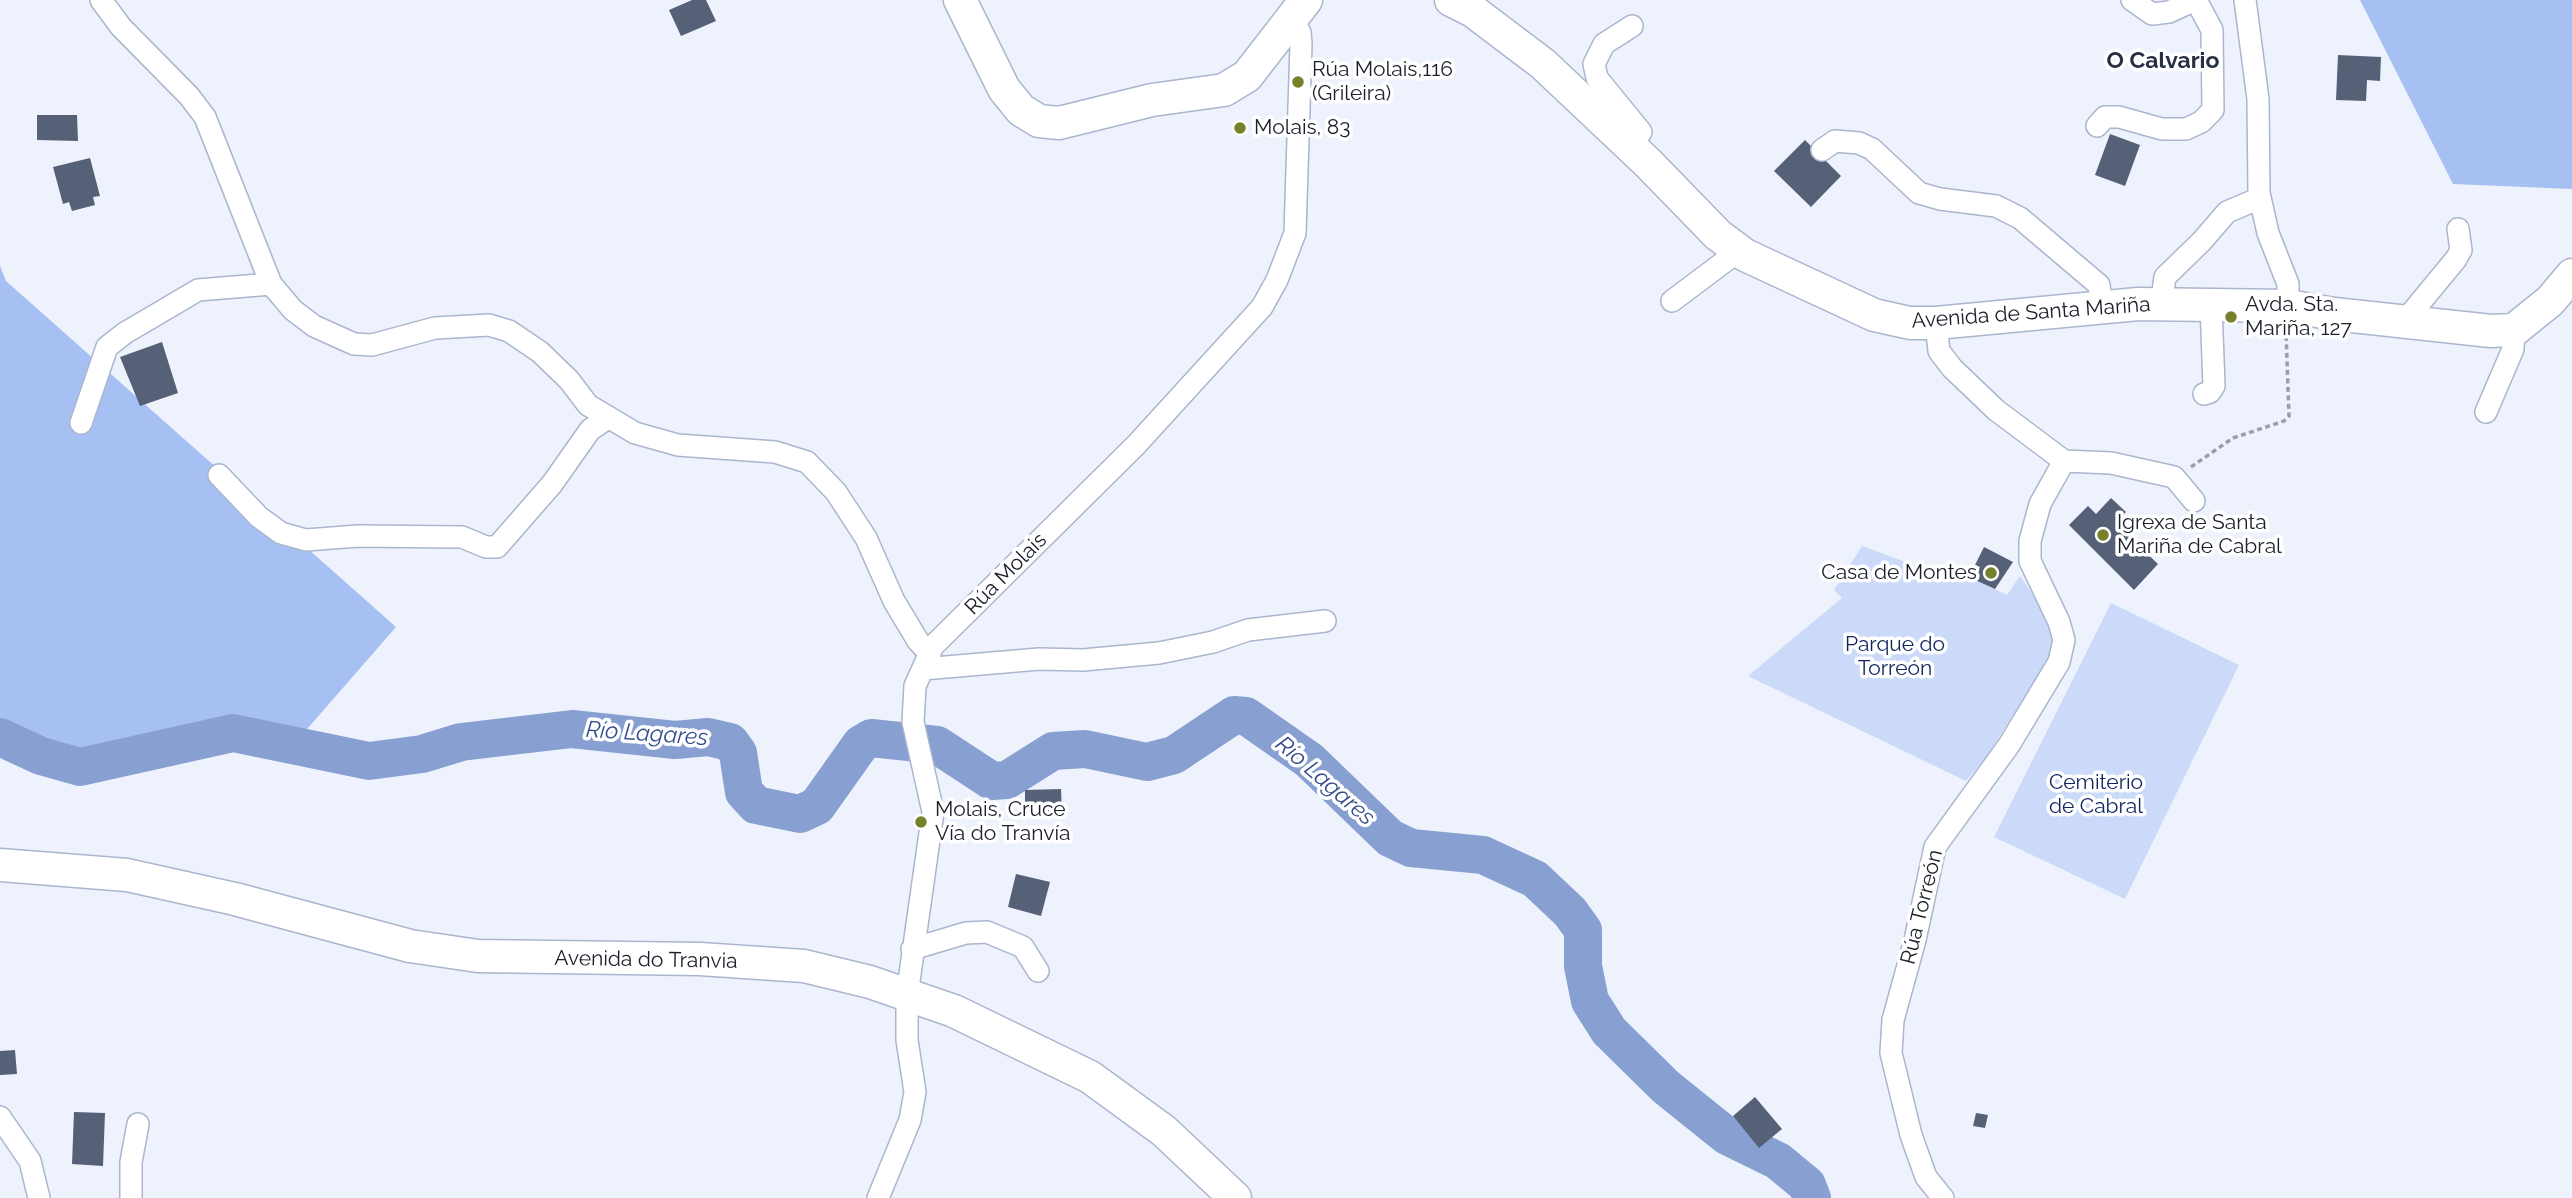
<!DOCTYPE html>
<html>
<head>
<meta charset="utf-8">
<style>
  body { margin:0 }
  canvas { display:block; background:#edf2fc }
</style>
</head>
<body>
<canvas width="2572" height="1198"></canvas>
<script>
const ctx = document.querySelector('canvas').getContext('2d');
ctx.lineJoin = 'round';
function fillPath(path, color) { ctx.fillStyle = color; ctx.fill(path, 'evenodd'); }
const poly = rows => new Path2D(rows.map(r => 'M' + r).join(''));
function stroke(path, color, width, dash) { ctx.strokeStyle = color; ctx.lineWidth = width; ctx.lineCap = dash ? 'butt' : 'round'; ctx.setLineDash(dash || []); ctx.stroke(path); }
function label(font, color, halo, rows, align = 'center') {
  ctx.font = font + ' Raleway,sans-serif'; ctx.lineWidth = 7; ctx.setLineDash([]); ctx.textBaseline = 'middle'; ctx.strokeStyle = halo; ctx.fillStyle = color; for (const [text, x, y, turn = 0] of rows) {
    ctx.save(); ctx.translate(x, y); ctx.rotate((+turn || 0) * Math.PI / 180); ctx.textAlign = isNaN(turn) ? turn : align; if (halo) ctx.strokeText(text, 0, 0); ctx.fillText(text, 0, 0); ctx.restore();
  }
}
fillPath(poly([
  [1862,546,1935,573,1960,579,1970,577,2007,595,2020,576,2040,605,2049,626,2053,641,2048,659,1988,755,1966,781,1748,676,1842,598,1834,590],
  [2111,603,2239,665,2125,899,1994,837]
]), '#cbdaf9');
fillPath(poly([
  [2360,0,2572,0,2572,189,2453,184],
  [0,266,6,281,396,627,294,744,0,750]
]), '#a7c0f3');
stroke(poly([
  [0,737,41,756,80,767,233,733,369,761,422,754,461,742,572,729,675,740,708,737,730,742,738,753,744,792,756,805,800,814,817,806,861,744,871,738,937,745,992,781,1007,780,1053,751,1085,749,1147,762,1174,755,1234,715,1246,716,1309,760,1390,838,1411,848,1483,855,1535,879,1570,912,1583,930,1583,966,1590,1001,1609,1031,1666,1087,1727,1136,1778,1161,1807,1185,1812,1198]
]), '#889fd2', 38);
fillPath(poly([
  [692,0,706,0,716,21,681,36,669,10],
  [2338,55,2381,57,2380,81,2367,80,2366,101,2336,100],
  [37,115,77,115,78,141,37,140],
  [2110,134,2140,145,2125,186,2095,175],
  [1805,140,1841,176,1811,207,1774,171],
  [90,158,100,196,93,197,95,205,72,211,69,202,63,204,53,167],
  [162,342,178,393,140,406,120,357],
  [2111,498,2126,512,2115,523,2158,564,2134,590,2069,525,2088,506,2096,514],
  [1984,547,2013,562,1995,589,1973,579,1980,567,1975,565],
  [1061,789,1062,814,1025,815,1025,790],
  [1016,874,1050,882,1041,916,1008,907],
  [15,1050,17,1074,0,1075,0,1051],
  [1755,1097,1782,1129,1759,1148,1733,1116],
  [74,1112,105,1113,103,1166,72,1164],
  [1976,1113,1988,1115,1985,1128,1973,1126]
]), '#566076');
const street = poly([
  [101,0,121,27,189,96,205,117,271,284,293,310,314,326,354,344,372,345,435,328,489,325,509,331,540,352,569,380,588,405,635,433,678,445,775,452,807,462,836,492,866,538,894,601,918,641,930,654],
  [2132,0,2152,14,2169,12,2195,0],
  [2245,0,2258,99,2259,193,2268,233,2288,284,2288,306],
  [2097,126,2105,117,2119,117,2162,129,2186,129,2201,122,2213,110,2212,30,2196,0],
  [1630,145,1641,132,1597,78,1594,64,1604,44,1632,26],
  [1822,150,1835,141,1859,143,1872,149,1919,193,1940,199,1996,206,2020,218,2099,285,2102,307],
  [1672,301,1728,259,1736,248],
  [2161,305,2165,277,2202,241,2227,212,2260,198],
  [2404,322,2456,259,2461,250,2458,229],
  [1936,323,1939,351,1952,368,1996,410,2064,461,2040,504,2030,541,2030,561,2059,622,2064,640,2059,662,2009,745,1935,847,1915,940,1893,1020,1891,1053,1911,1135,1926,1177,1943,1198],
  [2204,394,2210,392,2214,386,2211,305],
  [2486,412,2513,349,2514,330],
  [81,423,107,347,125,333,198,290,271,284],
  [2064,461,2111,463,2174,477,2194,501],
  [219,475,259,517,281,533,306,540,358,536,462,537,486,547,497,547,552,484,590,430,606,419],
  [923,669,1039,659,1083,660,1159,653,1213,642,1248,630,1325,621],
  [912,949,966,933,987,932,1023,947,1038,971],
  [0,1117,30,1161,39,1198],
  [131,1198,131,1162,138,1124],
  [878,1198,910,1120,915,1092,907,1040,907,995,933,812,913,722,915,686,933,646,1136,445,1262,307,1277,280,1295,233,1301,44,1300,32,1289,19]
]);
const secondary = poly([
  [960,0,1004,89,1021,110,1039,121,1059,123,1152,100,1224,90,1247,76,1306,0],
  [1451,0,1473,11,1543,64,1648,163,1718,235,1745,255,1874,315,1910,323,1936,323,2138,304,2288,306,2334,314,2491,331,2514,330,2550,301,2572,275],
  [0,865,127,875,235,899,410,946,478,956,700,959,804,966,870,982,954,1011,1090,1077,1164,1131,1235,1198]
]);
stroke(street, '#aab6ce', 24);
stroke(secondary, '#aab6ce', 35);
stroke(poly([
  [2191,467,2233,438,2284,421,2289,416,2286,332]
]), '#999ea8', 3.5, [5, 3.5]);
stroke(street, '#fff', 21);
stroke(secondary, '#fff', 32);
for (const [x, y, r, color] of [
  [1298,82,7,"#77802b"],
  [1240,128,7,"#77802b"],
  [2231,317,7,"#77802b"],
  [2103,535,7,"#77802b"],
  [1991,573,7,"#77802b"],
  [921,822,7,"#77802b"]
]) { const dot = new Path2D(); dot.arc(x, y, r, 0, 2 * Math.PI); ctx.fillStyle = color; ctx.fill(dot); stroke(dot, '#fff', 2.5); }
label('21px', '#1b1f28', '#fff', [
  ["Rúa Molais,116",1312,70],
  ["(Grileira)",1312,94],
  ["Molais, 83",1254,128],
  ["Avda. Sta.",2245,305],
  ["Mariña, 127",2245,329],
  ["Igrexa de Santa",2117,523],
  ["Mariña de Cabral",2117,547],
  ["Casa de Montes",1977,573,"right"],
  ["Molais, Cruce",935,810],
  ["Vía do Tranvía",935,834]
], 'left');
label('21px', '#1b1f28', '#fff', [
  ["Avenida de Santa Mariña",2031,313,-4],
  ["Rúa Molais",1006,574,-45],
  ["Rúa Torreón",1922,907,-76],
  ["Avenida do Tranvia",646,960,1]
]);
label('21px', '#0f255f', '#fff', [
  ["Parque do",1895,645],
  ["Torreón",1895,669],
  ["Cemiterio",2096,783],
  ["de Cabral",2096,807]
]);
label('bold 23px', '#273043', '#fff', [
  ["O Calvario",2163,61]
]);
label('italic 23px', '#344e8d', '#fff', [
  ["Río Lagares",647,734,4],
  ["Río Lagares",1325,781,41]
]);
</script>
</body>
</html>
